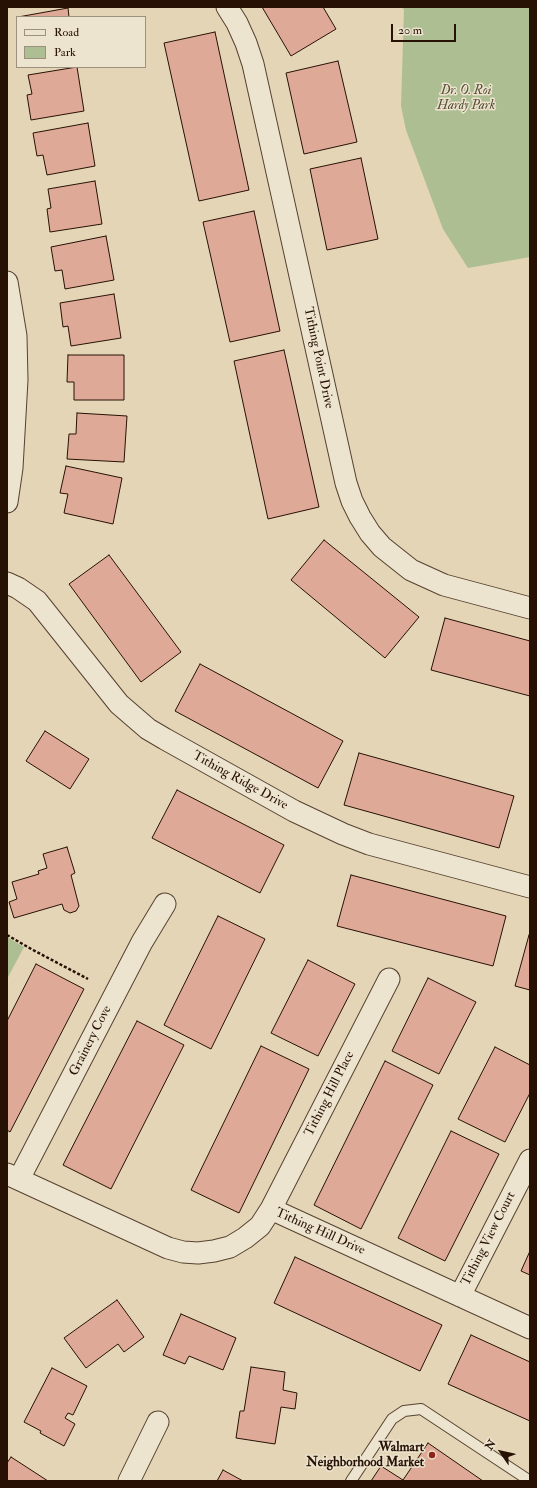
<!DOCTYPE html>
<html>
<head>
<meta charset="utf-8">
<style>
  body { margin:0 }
  #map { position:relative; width:537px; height:1488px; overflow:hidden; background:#e3d5b5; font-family:"IM FELL Double Pica",serif }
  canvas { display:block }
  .frame { position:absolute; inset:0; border:8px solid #271105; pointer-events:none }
  .legend { position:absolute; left:16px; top:16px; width:130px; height:52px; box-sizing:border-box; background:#ede4cf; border:1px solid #9e907e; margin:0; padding:5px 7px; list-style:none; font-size:12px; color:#271105 }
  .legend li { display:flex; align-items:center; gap:8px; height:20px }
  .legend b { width:20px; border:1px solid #9e907e }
  .north { position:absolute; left:481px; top:1432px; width:40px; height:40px; -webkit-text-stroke:3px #ede4cf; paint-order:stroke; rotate:304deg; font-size:11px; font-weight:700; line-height:16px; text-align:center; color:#271105 }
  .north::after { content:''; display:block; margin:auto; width:14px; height:18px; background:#271105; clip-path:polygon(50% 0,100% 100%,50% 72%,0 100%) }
  .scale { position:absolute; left:391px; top:24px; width:65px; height:18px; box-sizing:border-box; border:2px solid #271105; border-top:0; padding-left:5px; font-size:12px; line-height:14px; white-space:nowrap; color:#271105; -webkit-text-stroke:3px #ede4cf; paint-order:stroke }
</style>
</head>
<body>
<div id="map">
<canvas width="537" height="1488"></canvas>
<div class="frame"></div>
<ul class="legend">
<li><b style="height:5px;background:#ede4cf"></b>Road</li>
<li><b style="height:11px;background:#adbe92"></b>Park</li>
</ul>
<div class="north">N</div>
<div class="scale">20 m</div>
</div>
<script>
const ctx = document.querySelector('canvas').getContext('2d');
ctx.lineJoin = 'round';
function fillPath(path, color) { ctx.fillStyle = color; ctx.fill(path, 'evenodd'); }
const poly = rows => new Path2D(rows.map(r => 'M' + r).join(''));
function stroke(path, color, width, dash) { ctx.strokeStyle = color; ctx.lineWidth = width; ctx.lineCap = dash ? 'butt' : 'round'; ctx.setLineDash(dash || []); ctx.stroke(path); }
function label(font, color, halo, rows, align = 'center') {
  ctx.font = font + ' "IM FELL Double Pica",serif'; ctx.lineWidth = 3; ctx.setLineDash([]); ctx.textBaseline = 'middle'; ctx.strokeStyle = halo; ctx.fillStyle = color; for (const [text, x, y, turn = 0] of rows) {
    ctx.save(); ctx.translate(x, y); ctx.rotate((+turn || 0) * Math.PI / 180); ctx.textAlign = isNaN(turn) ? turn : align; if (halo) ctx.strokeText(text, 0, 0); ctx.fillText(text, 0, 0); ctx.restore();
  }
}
fillPath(poly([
  [402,7,530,7,530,257,468,268,443,229,406,130,401,106,404,10],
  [7,937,24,947,7,979]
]), '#adbe92');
const building = poly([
  [262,7,323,7,336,29,291,56,262,7],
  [68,8,69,17,18,17,68,8],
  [215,32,249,190,199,201,164,43,215,32],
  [338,61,357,142,304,154,286,73,338,61],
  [77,67,84,111,31,120,27,95,32,94,28,75,77,67],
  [88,123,95,166,47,175,43,155,37,156,33,133,88,123],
  [361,158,378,239,327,250,310,169,361,158],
  [95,181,102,224,50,232,47,209,51,208,48,189,95,181],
  [254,211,280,331,230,342,203,222,254,211],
  [106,236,114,280,65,289,62,270,55,271,51,247,106,236],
  [114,294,121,338,71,346,68,326,63,327,60,303,114,294],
  [284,350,319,507,268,519,234,361,284,350],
  [68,355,124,355,124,400,74,400,74,382,67,382,68,355],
  [77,413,127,416,124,462,67,459,69,434,76,434,77,413],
  [66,466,122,478,113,524,64,513,68,494,60,493,66,466],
  [324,540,419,617,385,658,291,580,324,540],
  [109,555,181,652,141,682,69,584,109,555],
  [445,618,530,641,530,696,431,670,445,618],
  [200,664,343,741,318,788,175,711,200,664],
  [45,731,89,759,70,789,26,761,45,731],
  [359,753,514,796,499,848,344,805,359,753],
  [177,790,284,845,260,893,152,838,177,790],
  [67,847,75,873,71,875,79,906,76,911,70,913,64,910,62,904,14,918,9,902,17,899,12,882,39,874,38,871,47,868,43,854,67,847],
  [351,875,506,916,493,966,337,926,351,875],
  [218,916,265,939,211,1049,164,1025,218,916],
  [529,935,530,935,530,990,515,986,529,935],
  [308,960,355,984,318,1056,271,1033,308,960],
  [36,964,84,989,10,1132,7,1130,7,1021,36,964],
  [428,978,476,1002,439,1074,392,1051,428,978],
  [137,1021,184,1045,111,1189,63,1165,137,1021],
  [261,1046,309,1069,239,1213,191,1190,261,1046],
  [495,1047,530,1065,530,1093,505,1142,458,1119,495,1047],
  [385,1061,433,1085,361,1229,314,1205,385,1061],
  [451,1131,499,1154,445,1261,398,1238,451,1131],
  [530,1251,530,1275,521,1271,530,1251],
  [295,1257,442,1325,420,1371,274,1303,295,1257],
  [117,1300,144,1337,124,1352,118,1344,86,1368,64,1338,117,1300],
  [181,1314,236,1338,223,1370,189,1356,185,1364,163,1355,181,1314],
  [471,1335,530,1362,530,1421,448,1384,471,1335],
  [251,1367,285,1372,283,1390,297,1393,295,1409,281,1407,275,1444,236,1438,240,1411,244,1411,251,1367],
  [52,1368,87,1386,73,1415,68,1413,65,1418,75,1424,64,1446,40,1433,41,1431,24,1422,52,1368],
  [428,1443,483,1481,371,1481,381,1466,403,1480,428,1443],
  [11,1457,48,1481,7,1481,7,1463,11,1457],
  [223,1470,243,1481,217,1481,223,1470]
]);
fillPath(building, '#dfa998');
stroke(building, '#271105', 1);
const service = poly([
  [351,1481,392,1419,404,1411,421,1409,530,1481]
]);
const minor = poly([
  [227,7,237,23,246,43,253,64,346,483,352,501,360,517,370,533,382,547,411,570,444,585,530,608],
  [7,282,16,336,17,380,12,468,7,502],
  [7,583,18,588,37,601,119,704,148,729,165,739,294,811,343,834,369,844,530,887],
  [7,1174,168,1248,183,1252,198,1253,214,1251,230,1247,245,1238,260,1226,271,1209,389,979],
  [19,1179,142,942,165,904],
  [271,1209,530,1328],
  [460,1296,530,1160],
  [129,1481,158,1422]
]);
stroke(service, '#564231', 12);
stroke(minor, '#564231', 23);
stroke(poly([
  [7,935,33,950,88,979]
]), '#271105', 2.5, [3, 2]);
stroke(service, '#ede4cf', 10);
stroke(minor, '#ede4cf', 21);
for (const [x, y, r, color] of [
  [432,1455,4,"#8f2418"]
]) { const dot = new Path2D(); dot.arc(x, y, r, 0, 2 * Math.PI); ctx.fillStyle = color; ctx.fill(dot); stroke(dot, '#ede4cf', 1.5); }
label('italic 13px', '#564e36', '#ede4cf', [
  ["Dr. O. Roi",466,91],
  ["Hardy Park",466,106]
]);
label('13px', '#271105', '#ede4cf', [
  ["Tithing Point Drive",318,358,78],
  ["Tithing Ridge Drive",240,781,29],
  ["Grainery Cove",91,1041,-63],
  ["Tithing Hill Place",330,1094,-63],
  ["Tithing Hill Drive",320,1232,24],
  ["Tithing View Court",489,1239,-63]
]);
label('bold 13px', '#271105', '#ede4cf', [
  ["Walmart",424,1448],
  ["Neighborhood Market",424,1463]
], 'right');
</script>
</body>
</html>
